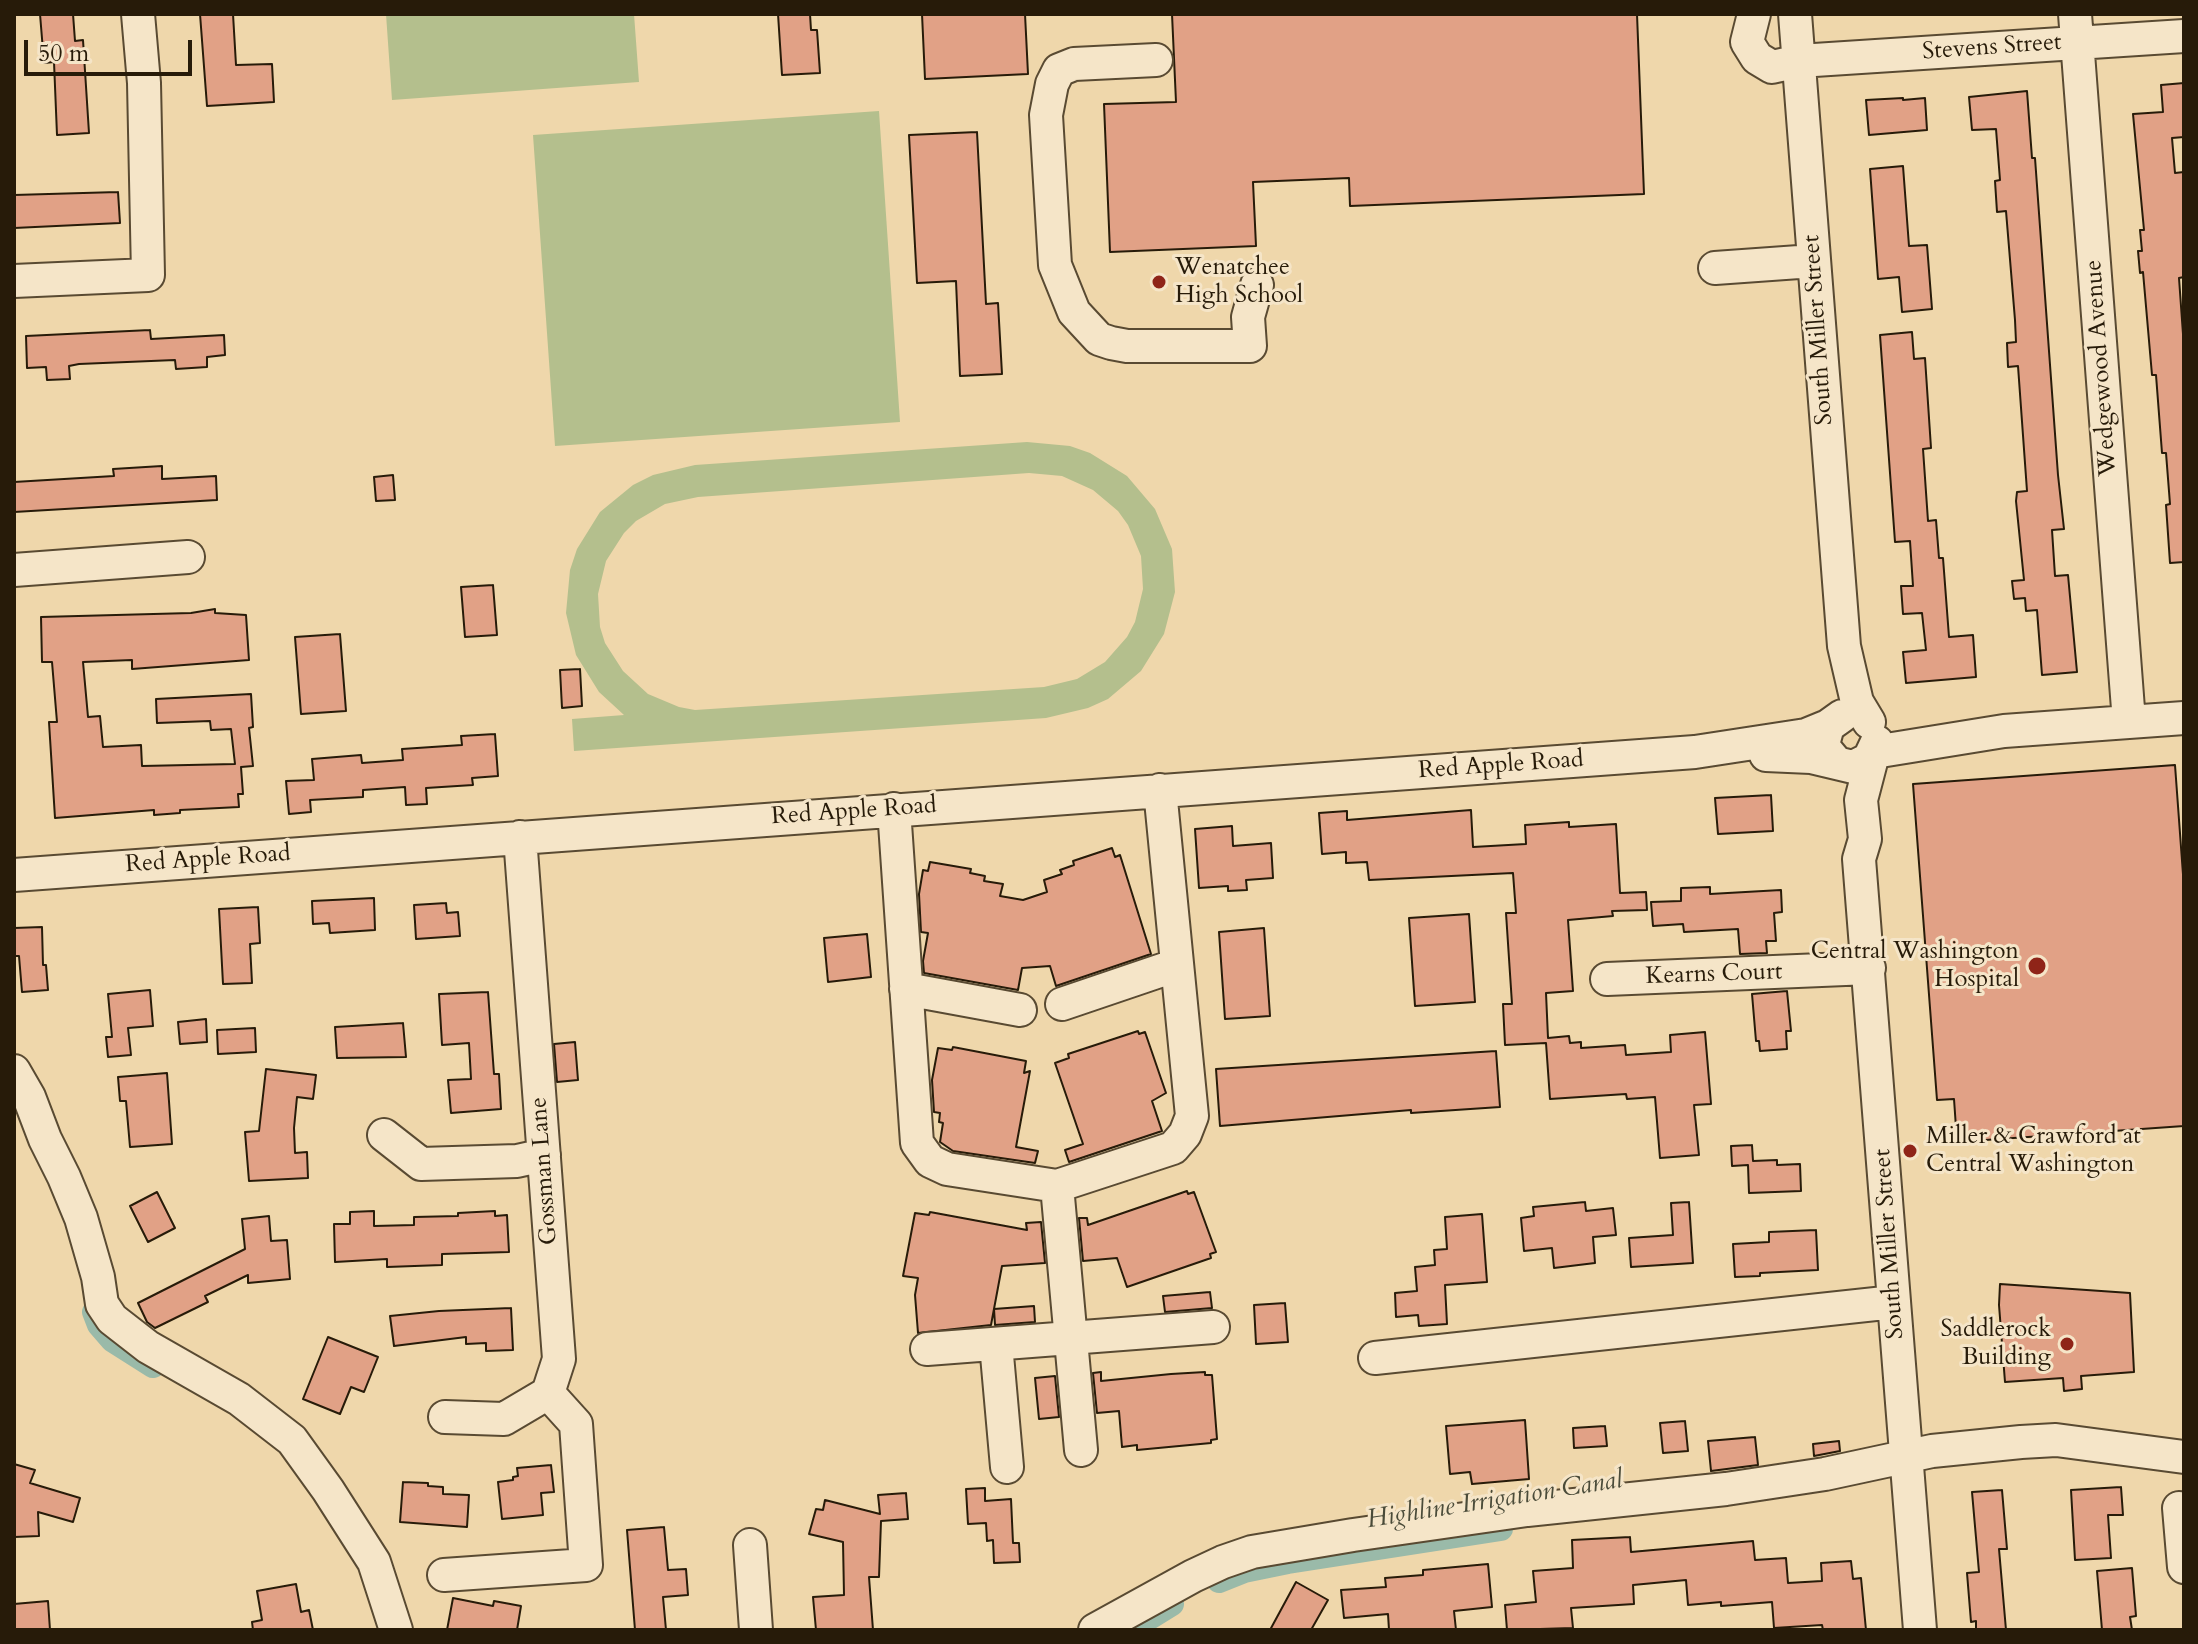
<!DOCTYPE html>
<html>
<head>
<meta charset="utf-8">
<style>
  body { margin:0 }
  #map { position:relative; width:2198px; height:1644px; overflow:hidden; background:#efd7ab; font-family:Cardo,serif }
  canvas { display:block }
  .frame { position:absolute; inset:0; border:16px solid #271b09; pointer-events:none }
  .scale { position:absolute; left:24px; top:40px; width:168px; height:36px; box-sizing:border-box; border:4px solid #271b09; border-top:0; padding-left:10px; font-size:24px; line-height:28px; white-space:nowrap; color:#271b09; -webkit-text-stroke:6px #f5e5c8; paint-order:stroke }
</style>
</head>
<body>
<div id="map">
<canvas width="2198" height="1644"></canvas>
<div class="frame"></div>
<div class="scale">50 m</div>
</div>
<script>
const ctx = document.querySelector('canvas').getContext('2d');
ctx.lineJoin = 'round';
function fillPath(path, color) { ctx.fillStyle = color; ctx.fill(path, 'evenodd'); }
const poly = rows => new Path2D(rows.map(r => 'M' + r).join(''));
function stroke(path, color, width, dash) { ctx.strokeStyle = color; ctx.lineWidth = width; ctx.lineCap = dash ? 'butt' : 'round'; ctx.setLineDash(dash || []); ctx.stroke(path); }
function label(font, color, halo, rows, align = 'center') {
  ctx.font = font + ' Cardo,serif'; ctx.lineWidth = 6; ctx.setLineDash([]); ctx.textBaseline = 'middle'; ctx.strokeStyle = halo; ctx.fillStyle = color; for (const [text, x, y, turn = 0] of rows) {
    ctx.save(); ctx.translate(x, y); ctx.rotate((+turn || 0) * Math.PI / 180); ctx.textAlign = isNaN(turn) ? turn : align; if (halo) ctx.strokeText(text, 0, 0); ctx.fillText(text, 0, 0); ctx.restore();
  }
}
fillPath(poly([
  [386,14,634,14,639,82,392,100],
  [879,111,900,422,555,446,533,135],
  [1027,442,1070,446,1090,453,1127,476,1155,509,1172,549,1175,592,1164,634,1141,671,1108,699,1088,708,1046,718,574,751,572,719,624,715,599,692,576,655,566,613,570,570,577,549,600,512,633,485,653,475,695,465],
  [1029,473,1062,476,1093,490,1118,511,1128,525,1141,556,1143,589,1135,622,1127,637,1105,662,1077,679,1044,687,695,710,679,707,648,694,623,671,605,643,600,627,598,594,606,561,624,533,636,521,665,504,698,497]
]), '#b4bf8d');
stroke(poly([
  [94,1312,99,1325,112,1340,153,1366],
  [1219,1581,1244,1571,1288,1562,1501,1529],
  [1130,1630,1172,1604]
]), '#9abaa9', 24);
const building = poly([
  [40,14,73,14,75,41,83,40,89,133,57,135,54,62,44,63,40,14],
  [200,14,233,14,236,65,272,64,274,102,207,106,200,14],
  [778,14,810,14,811,30,817,30,820,73,782,75,778,14],
  [922,14,1025,14,1028,74,925,79,922,14],
  [1172,14,1637,14,1644,194,1350,206,1349,178,1253,182,1256,246,1110,252,1104,104,1176,102,1172,14],
  [2184,83,2184,137,2172,138,2175,173,2184,172,2184,277,2179,278,2184,348,2184,562,2170,563,2166,505,2170,504,2166,453,2162,453,2156,375,2152,375,2143,272,2140,273,2138,251,2142,251,2140,230,2144,230,2133,114,2163,112,2161,85,2184,83],
  [2027,91,2032,158,2035,158,2058,475,2064,529,2052,530,2055,576,2068,575,2077,672,2042,675,2037,610,2026,611,2025,598,2014,599,2012,581,2024,580,2016,501,2017,492,2027,491,2018,366,2008,367,2007,343,2016,342,2015,320,2006,211,1997,212,1995,181,2000,180,1996,129,1972,130,1969,97,2027,91],
  [1903,98,1903,100,1925,98,1927,130,1869,135,1866,100,1903,98],
  [977,132,986,304,998,303,1002,374,960,376,956,281,917,283,909,135,977,132],
  [1903,166,1909,246,1927,245,1932,309,1902,312,1899,277,1878,279,1870,169,1903,166],
  [118,192,120,223,14,228,14,195,118,192],
  [150,330,151,339,224,335,225,355,207,357,207,367,176,369,175,360,79,364,69,366,70,379,47,380,46,367,27,368,26,336,150,330],
  [1912,332,1914,359,1925,358,1931,448,1923,449,1928,521,1936,520,1939,558,1943,558,1949,637,1973,635,1976,677,1906,683,1903,652,1926,650,1922,613,1903,614,1901,586,1913,586,1910,541,1895,542,1880,335,1912,332],
  [162,466,162,479,216,476,217,500,14,512,14,482,114,476,113,469,162,466],
  [393,475,395,500,376,501,374,477,393,475],
  [493,585,497,635,465,637,461,587,493,585],
  [215,609,215,613,246,615,249,660,132,669,132,660,83,662,88,717,100,716,103,747,141,745,142,766,235,764,231,729,211,730,210,721,157,723,156,699,251,694,253,727,249,728,253,766,241,767,243,794,238,794,239,807,180,810,180,813,154,815,154,810,55,818,49,722,57,722,52,662,42,662,41,617,191,613,215,609],
  [340,634,346,711,301,714,295,637,340,634],
  [580,669,582,706,562,708,560,670,580,669],
  [495,734,498,776,472,778,473,785,426,788,427,804,406,805,405,787,363,790,363,797,310,800,311,812,289,814,286,781,314,780,312,759,361,755,362,763,403,760,402,749,462,745,461,736,495,734],
  [2175,765,2184,888,2184,1126,1957,1142,1954,1099,1937,1100,1913,784,2175,765],
  [1771,795,1773,831,1718,834,1715,798,1771,795],
  [1471,810,1473,847,1526,844,1525,825,1569,822,1569,827,1616,824,1620,893,1646,892,1647,910,1612,911,1613,916,1568,920,1573,991,1546,993,1548,1038,1569,1036,1570,1043,1581,1042,1581,1048,1625,1045,1626,1055,1671,1052,1670,1035,1705,1032,1711,1104,1694,1105,1699,1155,1660,1158,1655,1097,1627,1099,1626,1094,1550,1099,1546,1043,1505,1045,1503,1004,1512,1004,1506,913,1516,913,1513,873,1369,880,1367,862,1346,863,1346,852,1322,854,1319,813,1347,811,1347,820,1471,810],
  [1232,826,1233,846,1271,843,1273,878,1246,880,1247,890,1228,891,1228,886,1199,888,1195,829,1232,826],
  [1112,848,1115,857,1120,855,1151,954,1056,986,1050,966,1022,968,1018,990,924,973,923,961,928,933,921,932,919,894,923,870,928,871,930,862,971,869,970,873,985,876,984,881,1003,884,1000,896,1023,900,1047,892,1044,880,1062,874,1060,870,1074,865,1073,861,1112,848],
  [1710,887,1710,894,1781,890,1782,912,1774,913,1776,941,1766,941,1767,953,1740,954,1738,929,1684,932,1683,924,1653,926,1651,902,1681,901,1681,888,1710,887],
  [374,898,375,930,330,933,329,923,313,924,312,901,374,898],
  [446,903,447,913,458,912,460,936,416,939,414,905,446,903],
  [258,907,260,943,250,944,252,983,223,984,219,909,258,907],
  [1469,914,1475,1002,1415,1006,1409,918,1469,914],
  [42,927,43,965,46,965,48,990,22,992,19,956,14,956,14,928,42,927],
  [1264,928,1270,1016,1225,1019,1219,932,1264,928],
  [867,934,871,977,828,982,824,938,867,934],
  [150,990,153,1026,128,1028,131,1055,108,1057,106,1037,112,1037,108,994,150,990],
  [1787,991,1791,1031,1786,1031,1787,1049,1760,1051,1759,1041,1756,1041,1752,994,1787,991],
  [488,992,494,1074,499,1074,501,1109,451,1113,448,1080,471,1079,469,1043,442,1045,439,994,488,992],
  [206,1019,207,1042,180,1044,178,1022,206,1019],
  [403,1023,406,1057,337,1058,335,1027,403,1023],
  [255,1028,256,1052,218,1054,217,1030,255,1028],
  [1138,1031,1139,1034,1145,1032,1166,1093,1152,1101,1162,1131,1069,1162,1065,1150,1083,1144,1055,1063,1069,1058,1068,1054,1138,1031],
  [575,1042,578,1080,557,1082,554,1044,575,1042],
  [953,1047,1026,1061,1024,1073,1030,1071,1016,1147,1038,1151,1035,1163,953,1151,940,1142,943,1123,939,1122,940,1113,934,1112,932,1080,938,1048,952,1050,953,1047],
  [1496,1051,1500,1107,1411,1113,1411,1110,1220,1126,1216,1069,1496,1051],
  [266,1069,316,1075,313,1099,297,1097,294,1128,295,1153,307,1152,308,1178,249,1181,245,1132,259,1131,266,1069],
  [167,1073,172,1144,130,1147,126,1101,120,1101,118,1077,167,1073],
  [1752,1145,1753,1161,1777,1160,1777,1165,1800,1164,1801,1191,1749,1193,1748,1165,1732,1166,1731,1146,1752,1145],
  [1187,1191,1188,1194,1194,1192,1216,1252,1210,1254,1211,1258,1127,1287,1117,1258,1083,1261,1079,1218,1087,1218,1088,1225,1187,1191],
  [157,1192,175,1228,148,1242,130,1206,157,1192],
  [1585,1202,1586,1211,1613,1208,1616,1235,1593,1237,1595,1263,1554,1268,1552,1248,1524,1251,1521,1218,1534,1216,1533,1207,1585,1202],
  [1689,1202,1693,1263,1631,1267,1629,1238,1673,1235,1671,1203,1689,1202],
  [374,1211,374,1226,414,1225,414,1217,458,1216,458,1213,495,1211,495,1216,507,1215,509,1252,442,1254,442,1265,387,1267,387,1259,335,1262,334,1224,350,1224,350,1212,374,1211],
  [930,1212,1027,1230,1026,1223,1041,1222,1045,1263,1002,1266,991,1325,918,1333,915,1295,918,1278,903,1276,915,1213,929,1215,930,1212],
  [1482,1214,1487,1282,1445,1285,1447,1324,1419,1326,1418,1315,1396,1317,1395,1293,1417,1291,1415,1267,1435,1265,1434,1250,1447,1249,1445,1217,1482,1214],
  [269,1216,271,1241,287,1240,290,1279,248,1283,248,1275,205,1296,208,1302,155,1328,147,1322,138,1303,245,1249,242,1219,269,1216],
  [1816,1230,1818,1270,1760,1273,1760,1276,1735,1277,1733,1244,1769,1242,1769,1232,1816,1230],
  [2000,1284,2130,1293,2134,1372,2081,1376,2082,1389,2064,1391,2063,1378,2005,1382,1999,1305,2000,1284],
  [1210,1292,1212,1308,1165,1312,1163,1296,1210,1292],
  [1285,1303,1288,1342,1256,1344,1254,1305,1285,1303],
  [1034,1306,1035,1322,995,1325,994,1309,1034,1306],
  [511,1308,513,1350,486,1351,486,1343,466,1344,466,1337,394,1346,390,1316,439,1311,511,1308],
  [328,1337,378,1357,364,1392,351,1387,340,1414,303,1399,328,1337],
  [1101,1372,1101,1381,1171,1374,1205,1372,1205,1375,1212,1375,1217,1439,1211,1440,1211,1443,1137,1450,1137,1445,1122,1447,1119,1411,1097,1413,1093,1373,1101,1372],
  [1055,1376,1059,1417,1039,1419,1035,1378,1055,1376],
  [1525,1420,1529,1479,1472,1484,1470,1472,1450,1474,1446,1426,1525,1420],
  [1685,1421,1688,1451,1663,1453,1660,1423,1685,1421],
  [1605,1426,1607,1446,1574,1448,1573,1428,1605,1426],
  [1755,1437,1758,1465,1711,1471,1708,1441,1755,1437],
  [1839,1441,1840,1451,1814,1456,1813,1444,1839,1441],
  [14,1464,35,1470,30,1483,80,1498,73,1522,38,1512,39,1536,14,1537,14,1464],
  [551,1465,554,1492,541,1493,543,1515,502,1519,498,1482,513,1480,513,1477,518,1476,517,1468,551,1465],
  [403,1482,428,1483,428,1486,443,1487,443,1494,469,1495,467,1527,400,1522,403,1482],
  [2121,1487,2123,1515,2108,1515,2111,1558,2075,1560,2071,1490,2121,1487],
  [985,1488,985,1501,1011,1499,1013,1543,1019,1543,1020,1562,994,1563,993,1540,987,1541,986,1523,968,1524,966,1489,985,1488],
  [2002,1490,2007,1549,1999,1549,2006,1630,1976,1630,1976,1621,1971,1622,1967,1573,1979,1572,1972,1492,2002,1490],
  [906,1493,908,1519,881,1521,879,1577,869,1577,873,1630,816,1630,813,1597,844,1595,843,1542,809,1534,816,1509,823,1510,825,1500,880,1514,878,1495,906,1493],
  [664,1527,668,1570,686,1569,688,1595,663,1597,666,1630,635,1630,627,1530,664,1527],
  [1630,1537,1631,1552,1753,1541,1755,1560,1786,1558,1788,1583,1822,1581,1821,1563,1851,1561,1853,1579,1861,1578,1866,1630,1823,1630,1822,1625,1774,1628,1772,1602,1721,1606,1721,1602,1688,1605,1686,1580,1633,1585,1634,1604,1571,1608,1573,1628,1507,1630,1505,1605,1536,1602,1533,1571,1573,1568,1572,1540,1630,1537],
  [1488,1564,1492,1607,1454,1611,1456,1630,1389,1630,1388,1614,1344,1618,1341,1590,1386,1587,1385,1578,1423,1575,1423,1570,1488,1564],
  [2132,1568,2136,1616,2130,1617,2132,1630,2102,1630,2097,1571,2132,1568],
  [1296,1582,1328,1600,1311,1630,1270,1630,1296,1582],
  [296,1584,301,1612,309,1610,313,1630,253,1630,252,1622,262,1620,257,1591,296,1584],
  [453,1598,493,1606,494,1601,521,1606,517,1630,447,1630,453,1598],
  [48,1601,50,1630,14,1630,14,1604,48,1601]
]);
fillPath(building, '#e1a186');
stroke(building, '#271b09', 2);
const minor = poly([
  [1754,14,1747,42,1757,58,1772,67,1799,61,2184,36],
  [1795,14,1844,646,1857,702,1869,722],
  [2075,14,2129,722],
  [1156,60,1074,64,1059,70,1052,84,1046,115,1055,265,1074,312,1099,339,1111,343,1127,346,1250,346,1248,317,1257,285],
  [1715,268,1813,261],
  [14,281,148,275,144,83,138,14],
  [14,570,188,557],
  [1874,752,2004,731,2184,718],
  [1873,754,1861,800,1865,839,1859,859,1920,1630],
  [1766,755,1811,757,1853,767,1869,759,1877,742],
  [1836,762,1825,749,1824,741,1828,726,1842,716],
  [894,809,917,1143,930,1161,947,1169,1057,1186,1173,1148,1185,1134,1192,1116,1160,790],
  [14,875,1695,752,1806,735,1828,726],
  [1607,979,1869,968],
  [906,989,1020,1010],
  [1062,1004,1177,965],
  [14,1071,29,1097,45,1139,64,1177,81,1218,98,1277,102,1304,112,1319,148,1347,239,1399,292,1440,328,1490,374,1562,396,1630],
  [384,1135,421,1164,517,1161,544,1155],
  [1057,1186,1081,1450],
  [996,1344,1007,1467],
  [927,1349,1213,1327],
  [1375,1358,1894,1302],
  [445,1417,504,1419,548,1393,559,1359,520,837],
  [2184,1510,2179,1508,2184,1567],
  [750,1545,756,1630],
  [444,1575,586,1565,576,1424,548,1393],
  [1095,1630,1193,1576,1223,1562,1252,1552,1353,1535,1527,1510,1726,1489,1825,1474,1932,1451,2021,1442,2056,1440,2184,1457]
]);
stroke(minor, '#594a32', 36);
stroke(minor, '#f5e5c8', 32);
for (const [x, y, r, color] of [
  [1159,282,8,"#8f2418"],
  [2037,966,10,"#8f2418"],
  [1910,1151,8,"#8f2418"],
  [2067,1344,8,"#8f2418"]
]) { const dot = new Path2D(); dot.arc(x, y, r, 0, 2 * Math.PI); ctx.fillStyle = color; ctx.fill(dot); stroke(dot, '#f5e5c8', 3); }
label('24px', '#271b09', '#f5e5c8', [
  ["Stevens Street",1992,48,-4],
  ["South Miller Street",1819,330,-94],
  ["Wedgewood Avenue",2102,368,-94],
  ["Red Apple Road",1501,766,-4],
  ["Red Apple Road",854,812,-4],
  ["Red Apple Road",208,860,-4],
  ["Kearns Court",1714,975,-2],
  ["Gossman Lane",545,1171,-94],
  ["South Miller Street",1890,1244,-94]
]);
label('24px', '#271b09', '#f5e5c8', [
  ["Wenatchee",1175,268],
  ["High School",1175,296],
  ["Central Washington",2019,952,"right"],
  ["Hospital",2019,980,"right"],
  ["Miller & Crawford at",1926,1137],
  ["Central Washington",1926,1165],
  ["Saddlerock",2051,1330,"right"],
  ["Building",2051,1358,"right"]
], 'left');
label('italic 26px', '#4a4b39', '#f5e5c8', [
  ["Highline Irrigation Canal",1495,1501,-9]
]);
</script>
</body>
</html>
